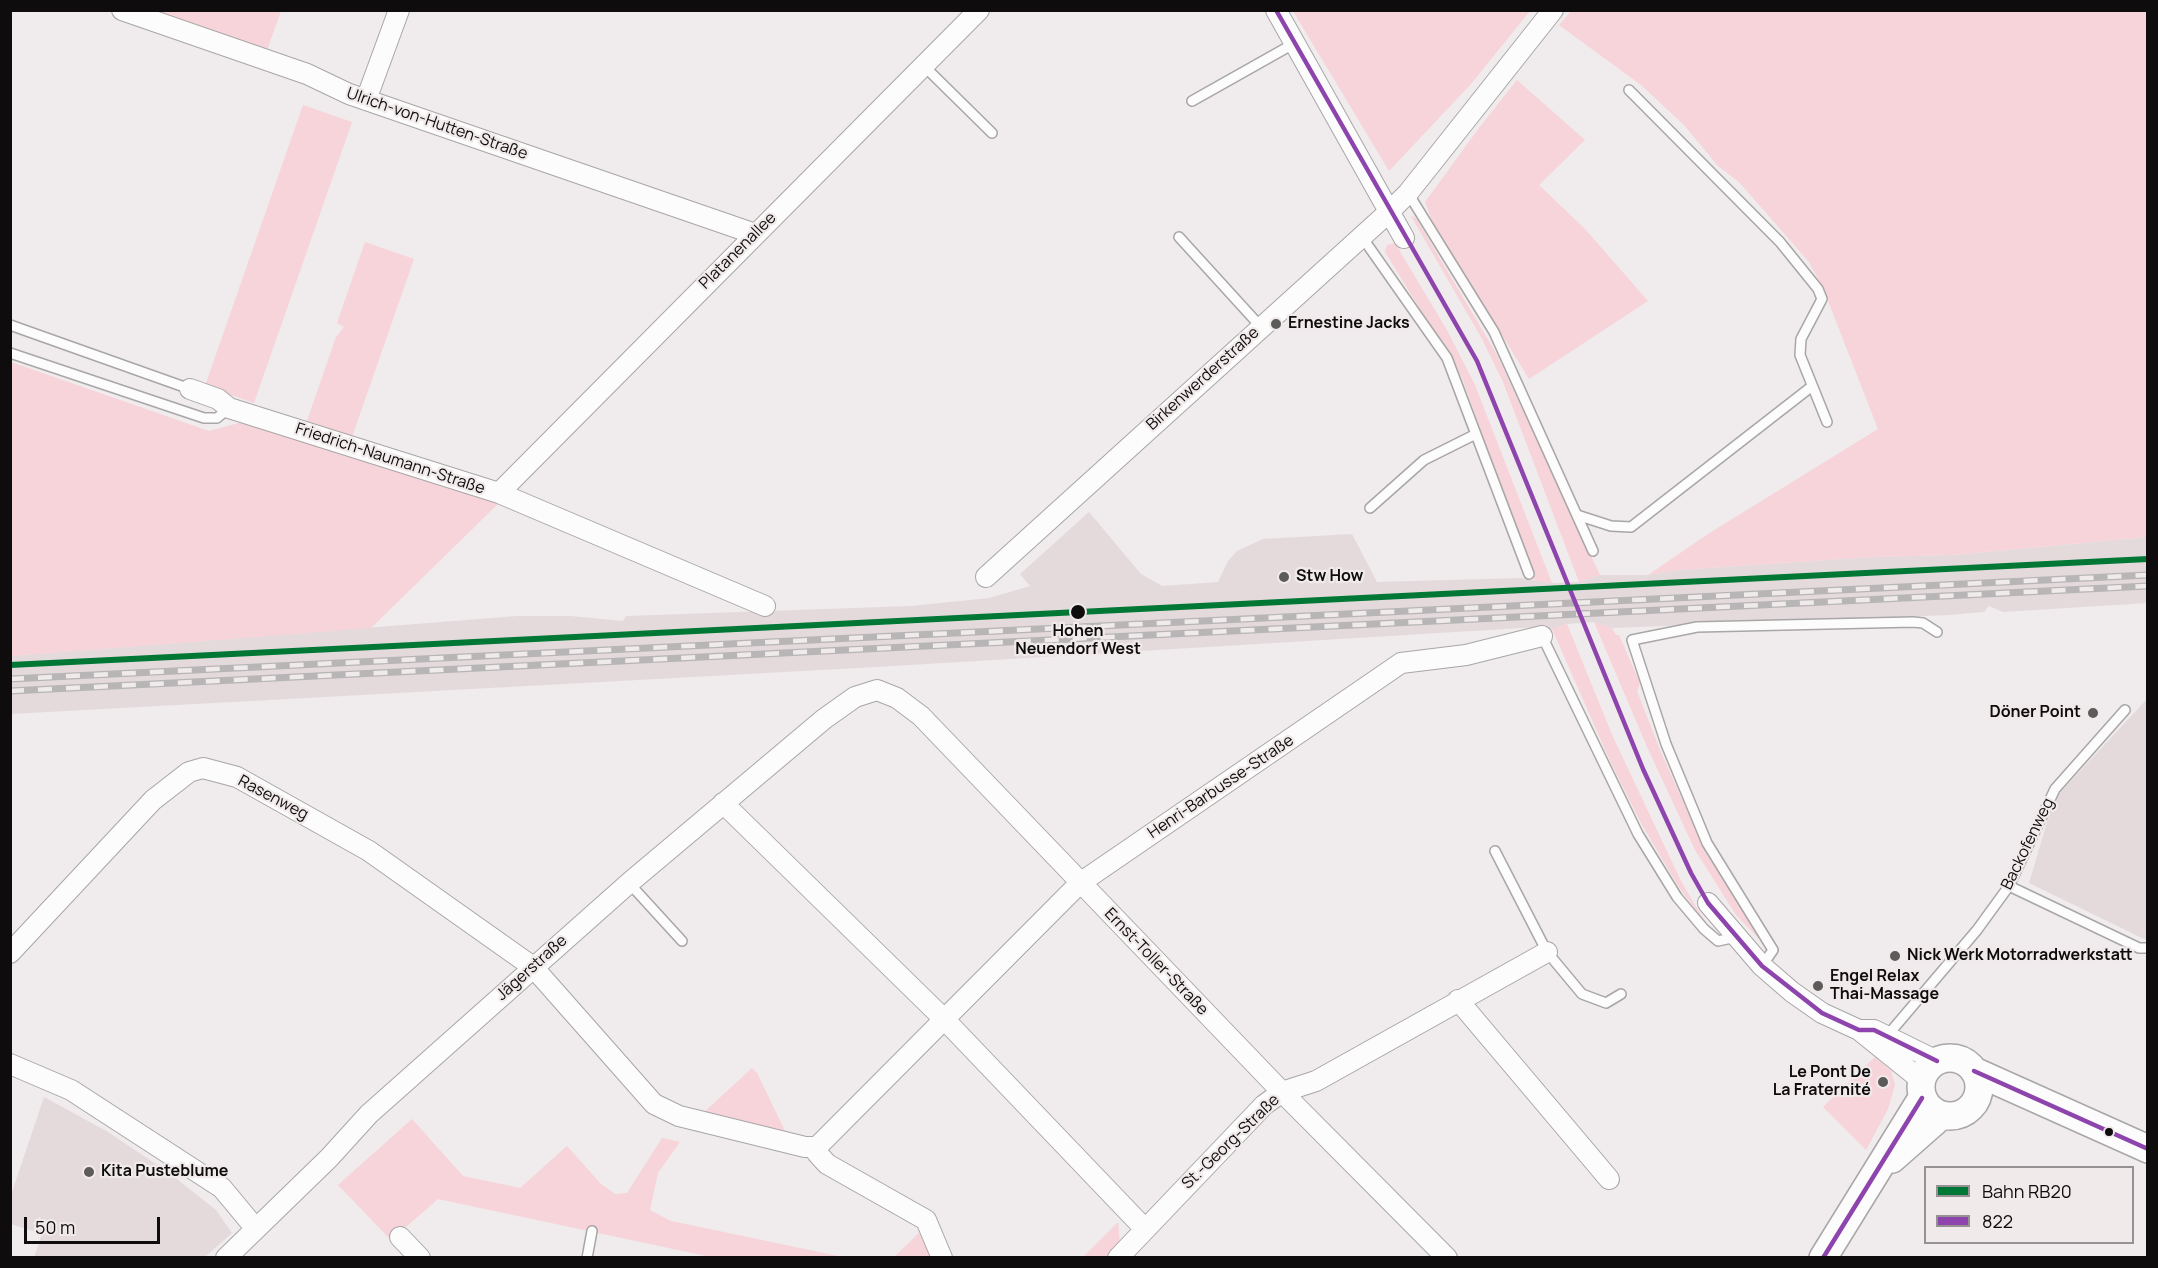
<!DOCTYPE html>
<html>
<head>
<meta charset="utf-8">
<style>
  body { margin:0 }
  #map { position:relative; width:2158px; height:1268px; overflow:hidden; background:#f0ebec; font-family:Manrope,sans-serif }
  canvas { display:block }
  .frame { position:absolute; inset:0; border:12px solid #0e0c0c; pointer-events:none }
  .legend { position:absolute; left:1924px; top:1166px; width:210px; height:78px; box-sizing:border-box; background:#f1eaeb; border:2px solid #969192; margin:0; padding:8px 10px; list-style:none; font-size:18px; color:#0e0c0c }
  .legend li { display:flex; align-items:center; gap:12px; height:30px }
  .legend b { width:30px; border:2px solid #969192 }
  .scale { position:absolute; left:24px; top:1217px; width:136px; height:27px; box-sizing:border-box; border:3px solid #0e0c0c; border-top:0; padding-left:8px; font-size:18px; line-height:21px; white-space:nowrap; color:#0e0c0c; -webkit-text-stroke:4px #f1eaeb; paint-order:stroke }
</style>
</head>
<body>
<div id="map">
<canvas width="2158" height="1268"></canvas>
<div class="frame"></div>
<ul class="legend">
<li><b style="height:8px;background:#007734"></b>Bahn RB20</li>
<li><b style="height:8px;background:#8e44ad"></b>822</li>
</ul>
<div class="scale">50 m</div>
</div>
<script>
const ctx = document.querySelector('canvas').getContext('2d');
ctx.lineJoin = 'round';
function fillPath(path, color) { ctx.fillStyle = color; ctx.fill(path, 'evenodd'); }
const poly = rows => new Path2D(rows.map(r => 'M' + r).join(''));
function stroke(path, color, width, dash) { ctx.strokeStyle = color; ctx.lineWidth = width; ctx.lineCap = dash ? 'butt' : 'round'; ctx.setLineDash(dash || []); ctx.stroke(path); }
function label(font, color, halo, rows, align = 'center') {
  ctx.font = font + ' Manrope,sans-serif'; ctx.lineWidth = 4.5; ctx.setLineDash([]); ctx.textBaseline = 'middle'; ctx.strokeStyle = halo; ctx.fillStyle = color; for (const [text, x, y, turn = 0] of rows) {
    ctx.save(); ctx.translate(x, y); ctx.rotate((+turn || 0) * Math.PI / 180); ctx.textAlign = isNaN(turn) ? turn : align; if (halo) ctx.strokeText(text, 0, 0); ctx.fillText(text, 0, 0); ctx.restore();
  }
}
fillPath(poly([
  [1089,512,1141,574,1162,586,1218,582,1228,561,1237,551,1263,539,1352,534,1377,582,1520,578,1552,583,1579,582,1600,575,1648,575,1679,570,1871,557,1953,555,2147,537,2147,603,2003,612,1989,606,1984,612,1949,615,1612,628,1594,622,1567,624,1552,629,1538,627,877,667,11,714,11,656,517,616,571,616,623,621,626,616,911,606,989,598,1030,586,1020,574],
  [2147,699,2147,939,2144,939,2029,883,2054,799],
  [44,1097,108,1132,168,1172,216,1210,232,1233,205,1257,34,1257,42,1234,11,1224,11,1195]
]), '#e4dadc');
fillPath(poly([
  [155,11,281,11,267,50],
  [1293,11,1530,11,1471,84,1389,171],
  [1571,11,2147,11,2147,537,1952,555,1871,557,1679,570,1648,575,1708,534,1878,429,1823,288,1809,262,1739,182,1718,166,1684,125,1641,85,1559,25],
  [1517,80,1585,140,1539,185,1585,229,1648,301,1529,379,1433,223,1425,202,1479,128],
  [303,105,352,122,254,403,205,386],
  [1411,216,1416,218,1496,353,1600,575,1579,582,1503,382,1482,339],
  [365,242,414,259,352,437,307,421,336,337,344,327,337,323],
  [1395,243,1448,332,1475,385,1552,583,1535,581,1462,378,1385,252,1387,245],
  [11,362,209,431,246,421,501,501,371,628,11,656],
  [1594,622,1612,628,1616,635,1619,635,1640,683,1637,691,1660,750,1706,853,1765,945,1736,915,1695,850,1648,749],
  [1567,624,1613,737,1682,883,1707,925,1678,886,1641,823,1610,761,1552,629],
  [1875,1057,1891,1071,1895,1085,1888,1109,1866,1150,1823,1107],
  [752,1068,757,1073,785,1131,702,1114],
  [412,1119,463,1176,520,1188,567,1146,600,1183,615,1194,627,1193,662,1138,680,1142,658,1173,650,1210,671,1221,843,1257,711,1257,438,1199,391,1240,338,1185],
  [1118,1222,1120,1244,1107,1257,1082,1258],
  [919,1233,931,1257,894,1257]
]), '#f7d3da');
const service = poly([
  [924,66,992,133],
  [1629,90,1780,242,1818,289,1822,299,1801,339,1800,355,1827,422],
  [1192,101,1295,43],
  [1408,193,1494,332,1593,551],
  [1179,237,1261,327],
  [1362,237,1447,358,1529,574],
  [10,325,190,389],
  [10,353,204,418,217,418,229,408],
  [1370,508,1424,460,1476,434],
  [1577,515,1611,526,1631,527,1811,387],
  [1542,636,1638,834,1677,897,1704,929,1718,941,1736,937],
  [1495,851,1547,952,1582,994,1606,1003,1621,994],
  [629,883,682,941],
  [2009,886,2139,948,2148,948],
  [1762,966,1773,950,1707,843,1666,744,1632,640,1697,627,1913,622,1923,623,1937,632],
  [1887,1036,1977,930,2009,886,2055,789,2125,710],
  [587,1258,592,1231]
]);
const minor = poly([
  [122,10,307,74,349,94,755,234],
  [1276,10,1404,238],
  [366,100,399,10],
  [190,389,218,399,229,408,499,493,765,606],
  [499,493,979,10],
  [986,577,1389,212,1408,193,1553,10],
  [723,803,945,1020,1144,1228],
  [1708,903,1762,966,1792,992,1822,1013,1859,1030,1921,1080],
  [10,953,153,800,189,772,203,768,237,777,369,851,533,967,654,1104,679,1116,805,1147,817,1147,1080,883,1401,663,1466,655,1542,636],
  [1458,1000,1609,1179],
  [1862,1030,1874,1030,1937,1061],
  [10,1064,71,1090,222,1188,256,1229],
  [817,1147,817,1153,827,1164,926,1220,942,1258],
  [400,1237,420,1258],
  [226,1258,329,1158,369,1114,629,883,824,719,855,697,877,690,897,698,921,716,1282,1092,1447,1258],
  [1118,1258,1264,1105,1282,1092,1316,1081,1547,952]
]);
const secondary = poly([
  '1921 1087a29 29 0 1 1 58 0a29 29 0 1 1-58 0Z',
  [1974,1071,2148,1149],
  [1892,1159,1942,1115],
  [1823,1258,1922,1098]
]);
stroke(service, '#a8a6a6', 12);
stroke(minor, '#a8a6a6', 22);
stroke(secondary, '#a8a6a6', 30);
stroke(service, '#fdfcfc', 9);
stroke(minor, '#fdfcfc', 20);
stroke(secondary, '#fdfcfc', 27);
const rail = poly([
  [10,679,2148,575],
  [10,691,2148,586]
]);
stroke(rail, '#b7b5b6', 7);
stroke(rail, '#f1eaeb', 4.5, [14]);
stroke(poly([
  [1276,10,1477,361,1643,769,1691,873,1708,903,1762,966,1822,1013,1859,1030,1874,1030,1937,1061],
  [1974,1071,2148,1149],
  [1823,1258,1922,1098]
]), '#8e44ad', 4.5);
stroke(poly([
  [10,665,2148,559]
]), '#007734', 6);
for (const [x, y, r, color] of [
  [1276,324,6,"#5d5a5a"],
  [1284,577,6,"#5d5a5a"],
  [1078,612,8,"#0e0c0c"],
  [2093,713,6,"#5d5a5a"],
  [1895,956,6,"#5d5a5a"],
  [1818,986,6,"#5d5a5a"],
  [1883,1082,6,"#5d5a5a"],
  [2109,1132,5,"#0e0c0c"],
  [89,1172,6,"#5d5a5a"]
]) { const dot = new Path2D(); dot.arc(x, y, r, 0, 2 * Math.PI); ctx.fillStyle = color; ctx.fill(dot); stroke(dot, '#f1eaeb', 2); }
label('16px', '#0e0c0c', '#f1eaeb', [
  ["Ulrich-von-Hutten-Straße",437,124,19],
  ["Platanenallee",738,251,-45],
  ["Birkenwerderstraße",1203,379,-42],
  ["Friedrich-Naumann-Straße",390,459,18],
  ["Henri-Barbusse-Straße",1221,787,-34],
  ["Rasenweg",273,798,28],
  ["Backofenweg",2028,844,-64],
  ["Ernst-Toller-Straße",1156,962,46],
  ["Jägerstraße",532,968,-42],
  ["St.-Georg-Straße",1231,1142,-44]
]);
label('bold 16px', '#0e0c0c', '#f1eaeb', [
  ["Ernestine Jacks",1288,324],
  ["Stw How",1296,577],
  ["Döner Point",2081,713,"right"],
  ["Nick Werk Motorradwerkstatt",1907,956],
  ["Engel Relax",1830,977],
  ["Thai-Massage",1830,995],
  ["Le Pont De",1871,1073,"right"],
  ["La Fraternité",1871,1091,"right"],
  ["Kita Pusteblume",101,1172]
], 'left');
label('bold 16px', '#0e0c0c', '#f1eaeb', [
  ["Hohen",1078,632],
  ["Neuendorf West",1078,650]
]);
</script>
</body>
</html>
